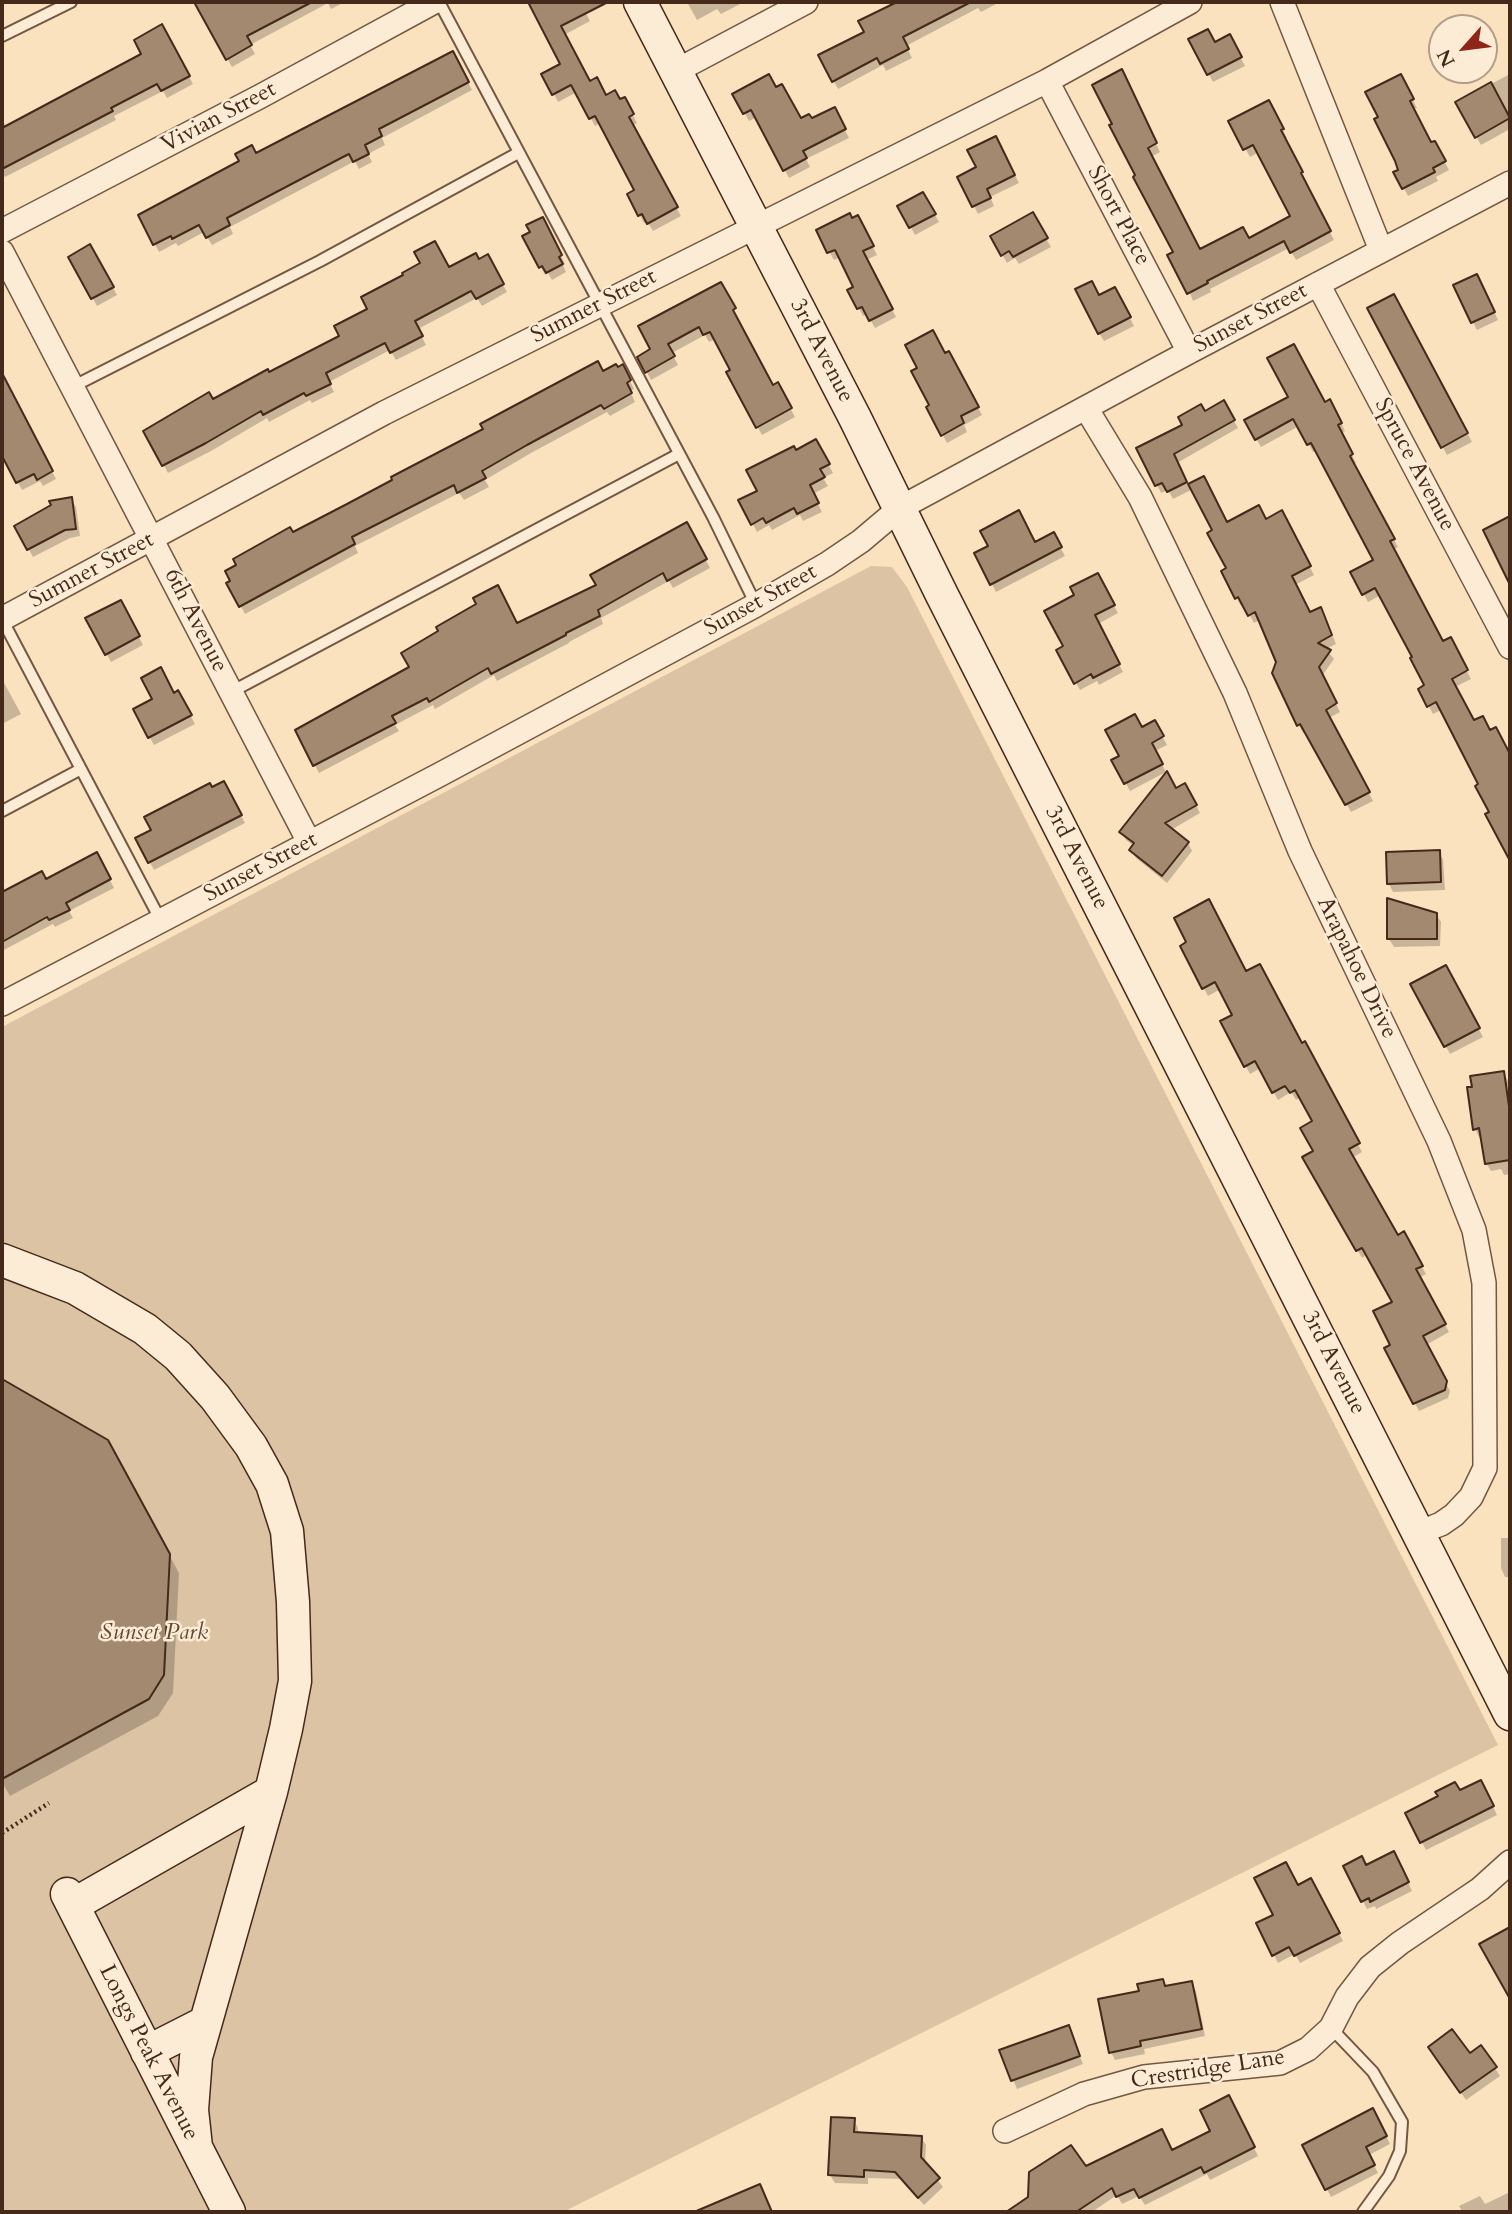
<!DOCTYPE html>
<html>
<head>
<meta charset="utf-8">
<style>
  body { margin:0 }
  #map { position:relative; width:1512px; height:2214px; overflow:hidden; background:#fae2bf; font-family:Cardo,serif }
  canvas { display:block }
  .frame { position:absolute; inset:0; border:4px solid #45291a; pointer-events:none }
  .north { position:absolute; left:1428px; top:14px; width:70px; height:70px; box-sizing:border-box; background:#fcecd5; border:2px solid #b39e8a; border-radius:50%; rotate:242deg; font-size:19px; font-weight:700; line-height:28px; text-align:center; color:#45291a }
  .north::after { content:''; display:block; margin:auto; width:24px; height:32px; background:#8f2418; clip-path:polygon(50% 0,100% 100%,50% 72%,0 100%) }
</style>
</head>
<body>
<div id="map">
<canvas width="1512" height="2214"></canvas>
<div class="frame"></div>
<div class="north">N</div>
</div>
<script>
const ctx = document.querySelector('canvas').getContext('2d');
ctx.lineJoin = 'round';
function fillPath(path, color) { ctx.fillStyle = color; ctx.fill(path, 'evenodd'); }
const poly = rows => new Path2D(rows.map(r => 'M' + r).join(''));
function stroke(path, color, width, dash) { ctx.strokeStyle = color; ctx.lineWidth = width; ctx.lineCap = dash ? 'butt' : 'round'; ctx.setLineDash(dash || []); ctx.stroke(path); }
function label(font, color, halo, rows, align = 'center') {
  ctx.font = font + ' Cardo,serif'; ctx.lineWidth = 5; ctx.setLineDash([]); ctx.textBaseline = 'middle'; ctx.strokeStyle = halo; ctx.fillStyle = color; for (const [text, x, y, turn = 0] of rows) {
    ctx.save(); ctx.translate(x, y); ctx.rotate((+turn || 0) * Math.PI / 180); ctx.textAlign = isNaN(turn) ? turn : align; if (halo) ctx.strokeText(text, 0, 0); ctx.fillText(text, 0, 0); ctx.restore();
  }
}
fillPath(poly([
  [871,566,892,567,907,587,1498,1745,563,2212,2,2212,2,1027]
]), '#dbc3a3');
fillPath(poly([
  [201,2,227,2,228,5,234,2,345,2,331,9,328,3,250,45,255,54,232,67,197,4],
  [542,2,580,2,590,21,564,35,590,83,606,97,620,101,624,99,637,123,632,126,681,216,653,231,647,221,644,223,629,195,636,191,600,123,595,126,577,92,558,102,554,94,563,65,532,7],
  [687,2,742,2,742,3,721,14,717,9,697,20],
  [901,2,1000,2,981,12,978,8,906,46,912,58,886,71,883,65,838,89,820,56,866,32,861,22],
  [162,27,193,84,167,98,163,91,114,116,116,120,5,177,2,171,2,119,6,127,144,54],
  [1229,36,1245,66,1213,82,1191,40,1214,44],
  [452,53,472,90,382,138,385,145,368,154,372,162,359,169,355,161,230,227,233,234,212,245,204,232,178,246,176,243,159,252,140,216],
  [1510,74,1510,129,1481,145,1457,102],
  [1400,76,1417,108,1413,109,1431,144,1434,143,1449,170,1436,177,1438,181,1408,196,1396,173,1400,170,1381,118],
  [1125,80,1160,152,1151,157,1200,251,1249,240,1292,217,1259,152,1250,157,1230,121,1268,102,1287,138,1284,139,1306,181,1304,182,1334,240,1296,260,1289,248,1210,289,1211,292,1193,301,1175,253,1114,125],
  [775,89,800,120,811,121,834,109,849,138,806,159,810,167,789,178,757,117,749,121,734,94],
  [1000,146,1019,183,990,197,994,206,978,214,974,206,978,168],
  [923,194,939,222,915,235,900,206],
  [1032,215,1051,247,1019,264,1015,258,1007,263,992,237],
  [542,219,565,264,563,265,566,272,552,280,548,273,545,275,525,237,532,233],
  [862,225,877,255,866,260,896,317,875,328,867,314,863,316,850,291,855,288,840,257,834,260,818,231],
  [90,246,117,295,97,306,70,257],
  [487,257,507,292,482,306,477,298,418,329,426,345,396,360,390,350,329,382,334,392,312,403,310,400,269,422,267,418,211,451,168,473,145,431,269,374,341,337,449,269],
  [720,284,772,387,777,384,795,417,762,435,728,373,732,370,715,339,709,342,705,335,672,353,678,365,651,380,639,357,652,350],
  [1481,284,1498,320,1477,330,1455,286],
  [1115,289,1134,326,1104,341,1099,333,1099,298],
  [1394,297,1472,442,1447,455,1369,309],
  [948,353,982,415,964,425,967,432,947,443,928,407,931,406,944,355],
  [622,366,634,389,630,391,635,402,610,416,607,412,531,453,485,480,489,487,464,500,459,493,355,546,358,553,245,614,229,584,293,535,603,373],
  [2,391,6,400,13,396,56,479,43,486,40,481,22,490,5,458,9,455,2,441],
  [1330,402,1345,431,1341,433,1356,463,1353,465,1398,547,1393,550,1443,643,1450,639,1471,679,1455,687,1473,723,1490,732,1495,729,1510,757,1510,844,1505,847,1481,785,1441,710,1433,714,1420,689,1426,686,1415,657,1381,595,1368,602,1352,573,1375,561,1317,450,1313,452,1299,426,1261,447,1246,421],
  [1224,403,1238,428,1177,463,1188,486,1203,478,1227,524,1286,521,1314,575,1295,585,1310,614,1325,617,1336,644,1326,649,1334,659,1322,676,1340,712,1329,718,1373,801,1351,812,1306,731,1303,733,1299,725,1274,673,1278,661,1260,620,1254,623,1243,604,1241,606,1223,572,1228,569,1215,530,1193,489,1173,499,1168,490,1161,493,1139,449],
  [816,441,833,473,823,478,828,486,813,494,822,512,803,521,800,515,772,530,769,525,757,532,741,501,759,492,795,452],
  [71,499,76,507,80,536,70,538,33,557,16,526],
  [687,524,710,568,673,588,669,581,601,618,603,624,569,642,569,643,497,681,494,675,435,709,433,705,395,725,399,731,319,773,297,731,598,586],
  [1053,534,1065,556,996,592,976,553,1035,544],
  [1097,575,1118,613,1098,624,1123,672,1099,685,1097,681,1080,690,1058,651,1066,647],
  [120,602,143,645,111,662,88,619],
  [2,679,21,714,2,724],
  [178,693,195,724,154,745,135,710],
  [1155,723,1167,745,1155,751,1166,772,1130,791,1114,761,1121,757,1141,730],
  [223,783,245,823,154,870,137,839,153,830],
  [1185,785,1200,813,1171,830,1188,843,1192,851,1167,883,1136,858,1131,850,1134,846,1126,840,1121,832],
  [1439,852,1443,860,1445,890,1393,892,1389,884],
  [96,854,114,888,69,911,73,918,55,927,53,924,2,951,2,894,41,873,46,881],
  [1436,914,1441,922,1440,946,1394,947,1389,939],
  [1182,947,1246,973,1301,1045,1309,1052,1362,1152,1352,1158,1397,1237,1403,1234,1426,1274,1419,1278,1449,1332,1426,1345,1450,1391,1448,1398,1419,1411,1386,1349,1393,1346,1394,1302,1368,1254,1362,1258,1304,1158,1315,1152,1315,1122,1301,1097,1296,1100,1291,1092,1278,1100,1274,1093,1293,1083,1261,1068,1250,1074,1222,1021,1234,1015,1221,989,1208,996],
  [1445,967,1483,1037,1450,1054,1412,985],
  [1503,1073,1508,1081,1510,1098,1510,1174,1504,1175,1501,1169,1491,1171,1486,1163,1482,1136,1479,1137,1475,1129],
  [2,1383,6,1384,117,1459,179,1573,173,1693,158,1716,10,1796,2,1782],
  [1501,1538,1510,1538,1510,1577,1505,1577,1501,1568],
  [1485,1790,1497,1815,1426,1850,1407,1813],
  [1398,1862,1412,1891,1376,1909,1375,1906,1367,1909,1345,1867,1366,1867],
  [1297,1887,1315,1888,1343,1941,1300,1963,1295,1954,1278,1963,1274,1955,1275,1915],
  [1163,1981,1166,1988,1191,1983,1196,1991,1205,2036,1144,2049,1145,2054,1115,2060,1111,2052,1141,1992],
  [1068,2027,1083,2064,1017,2089,1001,2051],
  [1434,2055,1469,2056,1495,2068,1500,2076,1466,2100],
  [1233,2106,1258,2156,1210,2180,1207,2174,1145,2205,1139,2196,1122,2204,1117,2195,1092,2212,1024,2212,1020,2205,1085,2169,1172,2152,1212,2132],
  [1377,2118,1390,2144,1369,2155,1378,2173,1331,2197,1304,2145],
  [854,2120,858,2128,858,2134,921,2137,926,2145,925,2164,943,2187,924,2205,901,2179,868,2178,868,2184,835,2183,830,2175],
  [1510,2192,1510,2212,1463,2212,1459,2206,1480,2196,1485,2204]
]), '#0003');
const building = poly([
  [194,2,312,2,247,36,252,45,226,60,194,2],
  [528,2,608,2,561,26,590,81,597,77,606,95,615,90,620,99,625,97,634,114,629,117,678,207,647,224,642,214,638,216,627,194,634,190,595,116,589,119,571,85,552,95,541,74,560,64,528,2],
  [897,2,971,2,903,37,909,49,880,64,877,58,832,82,818,55,864,32,858,21,897,2],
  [162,24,190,76,161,91,157,84,111,108,113,111,2,169,2,128,141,54,134,40,162,24],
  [1208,29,1215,42,1230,34,1242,57,1207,75,1188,39,1208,29],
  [453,51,469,82,379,129,382,136,365,145,369,154,353,162,349,154,341,158,227,218,230,225,206,238,199,225,172,239,171,236,153,245,138,215,239,161,235,154,252,145,256,153,453,51],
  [1122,69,1157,143,1148,148,1200,249,1243,227,1249,238,1290,216,1253,145,1243,150,1228,121,1269,100,1284,129,1281,130,1303,172,1301,173,1331,231,1290,253,1284,241,1207,281,1208,283,1187,294,1167,255,1173,252,1133,177,1135,175,1109,125,1112,124,1092,85,1122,69],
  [769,74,776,87,782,84,801,118,809,114,812,118,835,107,846,129,803,151,807,158,783,171,751,110,743,114,732,94,769,74],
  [1401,74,1414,99,1410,101,1431,142,1435,141,1446,161,1433,168,1435,172,1402,189,1393,172,1398,170,1395,161,1374,119,1378,117,1365,92,1401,74],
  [1491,82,1510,118,1475,138,1455,102,1491,82],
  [996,136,1015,175,987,189,991,198,972,207,957,177,976,167,967,150,996,136],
  [923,192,936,214,909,228,897,206,923,192],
  [1033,212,1048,238,1013,257,1009,251,1001,256,990,236,1033,212],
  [850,213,852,218,858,215,874,246,863,251,893,309,869,321,862,307,857,309,847,290,853,287,835,250,827,253,816,230,850,213],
  [543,217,562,255,559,257,563,264,546,273,542,266,539,268,522,236,530,232,526,225,543,217],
  [435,241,449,267,476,253,479,259,488,254,504,284,476,299,471,291,415,321,423,336,390,353,385,343,326,373,331,384,306,396,304,393,263,415,261,411,206,443,162,466,143,431,209,392,213,399,268,369,269,372,339,336,334,326,367,309,361,297,403,275,402,273,420,263,414,252,435,241],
  [90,244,114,287,91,299,68,257,90,244],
  [1477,274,1495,312,1471,323,1453,285,1477,274],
  [1092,281,1099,295,1115,287,1131,317,1098,334,1075,289,1092,281],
  [721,282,736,308,733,310,773,385,778,382,792,408,756,428,726,372,730,370,710,332,703,335,699,327,668,344,675,356,645,373,637,357,650,349,638,326,721,282],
  [1394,294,1468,433,1441,448,1367,308,1394,294],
  [933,330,945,353,949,351,979,407,961,416,964,423,941,436,926,407,929,405,911,371,917,368,905,345,933,330],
  [1294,344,1325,402,1330,399,1342,423,1338,425,1353,454,1350,456,1395,539,1390,541,1443,641,1451,637,1468,670,1452,679,1474,720,1483,716,1490,730,1496,727,1510,754,1510,861,1485,814,1489,812,1475,786,1478,784,1436,702,1427,707,1418,689,1424,685,1410,658,1412,657,1375,588,1362,595,1350,572,1373,560,1311,443,1307,445,1293,419,1255,440,1244,420,1288,397,1267,358,1294,344],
  [598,361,603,371,616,364,618,367,623,364,631,380,627,383,632,393,604,409,601,405,527,445,482,471,486,478,457,493,454,485,352,537,355,544,239,607,226,583,230,581,225,571,236,565,233,559,290,527,293,532,347,504,392,480,391,477,483,429,480,424,598,361],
  [2,373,53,471,37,480,34,474,16,483,2,456,2,373],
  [1224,400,1235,420,1174,454,1187,482,1167,492,1162,483,1155,486,1136,448,1182,425,1178,417,1201,404,1205,411,1224,400],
  [816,439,830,464,820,469,825,477,810,485,819,503,797,514,794,508,766,523,763,518,751,525,738,500,757,491,746,470,794,446,796,450,816,439],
  [1204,476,1227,522,1259,505,1266,519,1282,510,1311,566,1292,576,1310,612,1321,607,1332,635,1318,643,1331,650,1319,667,1337,703,1326,710,1370,792,1345,805,1300,724,1297,726,1272,673,1276,662,1255,612,1248,616,1238,597,1235,599,1221,571,1226,568,1207,533,1212,530,1188,484,1204,476],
  [72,497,76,529,65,530,27,550,14,526,51,505,49,501,72,497],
  [1019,510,1035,542,1054,532,1062,547,990,585,974,553,988,546,980,531,1019,510],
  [1510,516,1510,585,1483,530,1510,516],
  [687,522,707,559,667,581,663,573,598,610,600,616,566,633,566,635,491,674,488,668,429,702,427,698,392,716,396,723,313,766,295,730,409,667,401,653,438,631,436,627,476,604,473,598,498,585,517,623,596,585,590,575,687,522],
  [1098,573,1115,605,1095,615,1120,664,1093,678,1091,674,1074,684,1056,650,1063,646,1044,611,1074,595,1070,587,1098,573],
  [121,600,140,636,105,655,85,618,121,600],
  [161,667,174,693,178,690,192,715,148,738,133,709,152,699,141,678,161,667],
  [1135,714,1142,727,1155,720,1164,736,1152,743,1163,764,1124,784,1111,760,1119,756,1105,730,1135,714],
  [1167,771,1176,788,1185,783,1197,805,1165,823,1189,842,1162,876,1129,850,1134,843,1119,832,1167,771],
  [224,781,242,815,148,863,135,838,151,830,144,817,210,783,212,787,224,781],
  [1440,850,1441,882,1387,884,1386,852,1440,850],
  [97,852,111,879,66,903,70,910,49,920,47,917,2,942,2,892,42,871,46,879,97,852],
  [1387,898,1437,913,1437,939,1387,939,1387,898],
  [1209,899,1246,971,1260,964,1302,1043,1305,1041,1360,1143,1349,1149,1398,1235,1404,1231,1423,1266,1416,1269,1446,1324,1423,1336,1447,1381,1445,1390,1413,1404,1384,1348,1390,1345,1373,1311,1392,1302,1362,1248,1356,1251,1302,1157,1313,1151,1300,1128,1312,1121,1295,1090,1290,1093,1285,1086,1272,1093,1255,1061,1244,1067,1220,1021,1232,1015,1215,982,1202,989,1180,946,1186,942,1174,918,1209,899],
  [1446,965,1480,1028,1444,1047,1410,984,1446,965],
  [1504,1071,1510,1113,1510,1160,1485,1164,1479,1128,1473,1130,1467,1087,1472,1087,1470,1076,1504,1071],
  [2,1379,108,1440,170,1554,164,1675,149,1699,2,1779,2,1379],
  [1481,1780,1494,1806,1420,1843,1405,1813,1438,1796,1435,1792,1455,1782,1460,1790,1481,1780],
  [1394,1851,1409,1882,1370,1902,1369,1898,1361,1902,1343,1866,1362,1856,1366,1865,1394,1851],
  [1286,1862,1298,1885,1311,1878,1340,1933,1294,1956,1289,1947,1272,1956,1256,1923,1273,1915,1254,1878,1286,1862],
  [1510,1927,1510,1999,1479,1944,1510,1927],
  [1163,1979,1165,1986,1192,1981,1202,2029,1140,2041,1141,2046,1109,2053,1098,1999,1139,1991,1137,1984,1163,1979],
  [1069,2025,1080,2056,1011,2081,999,2050,1069,2025],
  [1452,2029,1470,2053,1481,2045,1497,2067,1460,2093,1428,2047,1452,2029],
  [1229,2095,1255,2147,1204,2173,1201,2167,1139,2198,1134,2189,1116,2197,1112,2188,1076,2212,1006,2212,1028,2197,1029,2172,1071,2145,1086,2166,1162,2129,1172,2150,1210,2131,1200,2110,1229,2095],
  [1373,2108,1387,2136,1366,2147,1375,2165,1325,2190,1302,2145,1373,2108],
  [831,2117,855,2118,854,2132,922,2136,921,2157,940,2178,918,2198,895,2172,864,2170,864,2177,828,2175,831,2117],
  [760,2184,772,2212,694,2212,760,2184]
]);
fillPath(building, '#a38970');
stroke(building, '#45291a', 2);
const lane = poly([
  [439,2,713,517,756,605],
  [2,36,71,2],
  [72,387,320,261,518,153],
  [2,619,161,921],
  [231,692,679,454],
  [2,811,81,769],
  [1331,2028,1373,2072,1402,2122,1400,2151,1389,2176,1363,2212]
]);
const street = poly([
  [1282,2,1381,250],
  [676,71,806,2],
  [1047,81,1189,352],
  [2,231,261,96,434,2],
  [2,252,309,842],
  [1318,284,1510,647],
  [1086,408,1140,497,1235,693,1300,851,1439,1141,1474,1230,1484,1283,1485,1468,1471,1497,1454,1515,1441,1524,1418,1533],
  [2,619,384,413,1047,81,1190,2],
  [2,1004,439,775,756,605,827,564,861,541,900,508,1189,352,1510,183],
  [1005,2131,1084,2094,1144,2077,1280,2063,1308,2049,1331,2028,1347,1997,1370,1967,1400,1943,1480,1889,1510,1862]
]);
const secondary = poly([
  [640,2,855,418,941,593,1510,1714],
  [2,1260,75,1288,145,1329,178,1356,215,1397,251,1446,272,1484,287,1531,293,1602,295,1681,286,1729,271,1792,196,2057,192,2110,196,2147],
  [67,1894,229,2212],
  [73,1905,271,1792],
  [147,2052,204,2023]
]);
stroke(lane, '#725743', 14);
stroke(street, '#725743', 26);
stroke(secondary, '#45291a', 35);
stroke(poly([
  [2,1833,49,1803]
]), '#45291a', 4.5, [2, 3.5]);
stroke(lane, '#fcecd5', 10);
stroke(street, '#fcecd5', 23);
stroke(secondary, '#fcecd5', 32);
label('23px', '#45291a', '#fcecd5', [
  ["Vivian Street",219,118,-28],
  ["Short Place",1118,216,62],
  ["Sumner Street",594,307,-27],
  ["Sunset Street",1251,319,-28],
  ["3rd Avenue",821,351,63],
  ["Spruce Avenue",1414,465,62],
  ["Sumner Street",92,571,-28],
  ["Sunset Street",761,601,-29],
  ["6th Avenue",195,621,63],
  ["3rd Avenue",1076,858,63],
  ["Sunset Street",261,868,-28],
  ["Arapahoe Drive",1356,968,64],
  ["3rd Avenue",1333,1363,63],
  ["Longs Peak Avenue",148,2053,63],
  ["Crestridge Lane",1208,2070,-9]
]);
label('italic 23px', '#634835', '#fcecd5', [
  ["Sunset Park",154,1634]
]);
</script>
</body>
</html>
